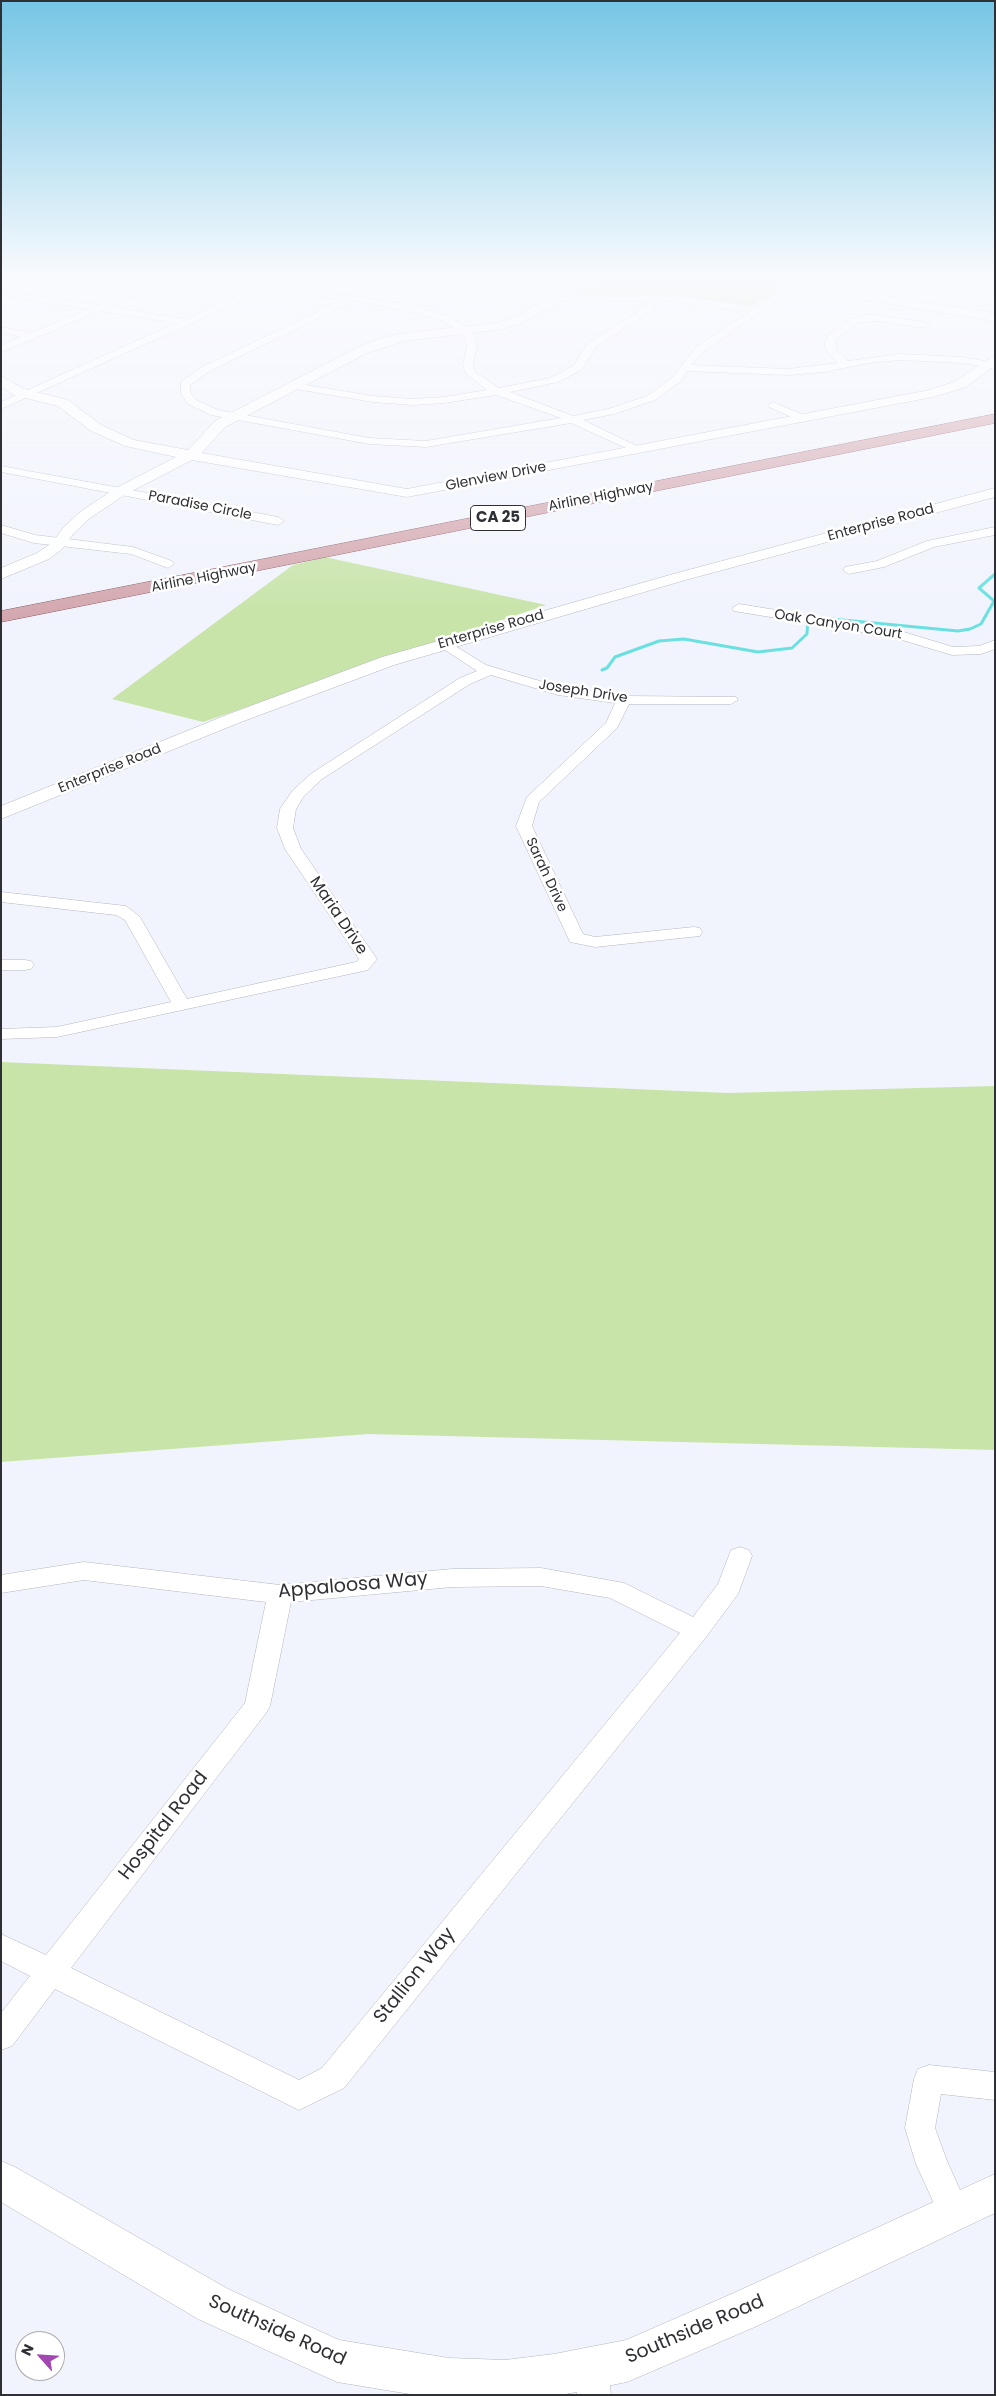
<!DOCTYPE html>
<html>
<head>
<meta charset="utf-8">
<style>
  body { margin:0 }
  #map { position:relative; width:996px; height:2396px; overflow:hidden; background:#f2f4fd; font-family:Poppins,sans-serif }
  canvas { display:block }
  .frame { position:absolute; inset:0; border:2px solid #2f3035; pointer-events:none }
  .north { position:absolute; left:15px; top:2331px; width:50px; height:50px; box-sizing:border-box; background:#fff; border:1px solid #acacae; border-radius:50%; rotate:296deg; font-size:14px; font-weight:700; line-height:20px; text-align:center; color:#2f3035 }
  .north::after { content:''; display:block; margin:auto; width:18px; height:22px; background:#a247b2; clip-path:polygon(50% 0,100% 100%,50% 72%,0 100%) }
</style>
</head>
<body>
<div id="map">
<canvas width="996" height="2396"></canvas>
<div class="frame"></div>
<div class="north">N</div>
</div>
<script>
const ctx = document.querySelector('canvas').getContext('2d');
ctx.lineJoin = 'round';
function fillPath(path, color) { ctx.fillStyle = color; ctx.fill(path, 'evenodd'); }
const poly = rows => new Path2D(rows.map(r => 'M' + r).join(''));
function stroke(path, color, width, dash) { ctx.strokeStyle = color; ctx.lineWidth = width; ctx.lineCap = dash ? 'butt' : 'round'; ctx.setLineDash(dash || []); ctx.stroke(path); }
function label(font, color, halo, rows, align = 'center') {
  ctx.font = font + ' Poppins,sans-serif'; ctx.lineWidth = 5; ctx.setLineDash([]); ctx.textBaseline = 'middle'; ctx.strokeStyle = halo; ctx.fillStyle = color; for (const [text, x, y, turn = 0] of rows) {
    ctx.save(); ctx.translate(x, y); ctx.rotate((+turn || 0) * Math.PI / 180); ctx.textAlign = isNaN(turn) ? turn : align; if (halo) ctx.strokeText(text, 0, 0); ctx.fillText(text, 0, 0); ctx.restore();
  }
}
fillPath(poly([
  [598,280,758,280,787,284,752,306,670,296,574,294],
  [325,557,546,605,203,722,112,699,293,565],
  [1,1062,728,1093,995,1086,995,1450,368,1434,1,1462]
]), '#c8e4a9');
stroke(poly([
  [822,618,958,631,970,629,981,624,994,601,979,588,995,574],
  [602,670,607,668,615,657,659,641,684,639,758,652,792,648,807,634,808,619]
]), '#6ae0e0', 3);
const minor = poly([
  [159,280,172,280,111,307,186,319,272,280,284,280,279,284,405,304,447,316,460,323,476,338,477,346,473,364,475,372,499,388,550,378,573,366,588,343,641,310,648,301,578,302,558,300,445,280,470,280,558,293,580,280,591,280,569,295,671,295,757,307,797,280,808,280,704,351,691,365,788,369,838,363,827,352,825,344,828,335,851,319,864,315,877,315,924,322,929,325,924,328,877,321,857,323,837,338,835,344,837,351,848,361,900,354,962,357,995,363,995,369,962,363,900,360,869,363,824,372,788,375,687,371,681,381,655,400,614,414,583,420,639,447,639,451,635,452,571,423,426,447,369,444,211,415,188,404,181,394,181,382,200,368,342,300,270,288,1,409,1,402,176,323,100,311,1,352,1,345,22,337,1,333,1,327,31,333,88,309,1,296,1,290,98,305,159,280],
  [353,301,404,310,441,320,454,327,466,339,467,346,463,364,465,373,487,390,444,397,413,399,373,396,294,383,290,384,290,388,373,402,413,405,444,403,496,395,561,418,426,441,369,438,218,410,196,400,191,394,190,385,208,372,353,301],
  [658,301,671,301,750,312,696,347,673,377,647,396,608,409,573,416,510,392,558,382,581,370,596,347,647,314,658,301],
  [899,280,924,280,995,291,995,297,899,280],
  [773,402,806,416,807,418,806,420,798,420,769,407,768,405,773,402],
  [1,466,278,517,284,521,278,525,1,472,1,466],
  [1,525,35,535,133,547,172,561,174,564,168,568,131,554,34,543,1,533,1,525],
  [995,527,995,535,934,547,884,567,849,574,843,570,845,567,877,561,927,541,995,527],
  [739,604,894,629,953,647,979,646,995,640,995,649,981,654,952,655,892,637,734,611,732,608,739,604],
  [444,639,486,665,560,687,624,696,736,697,738,700,731,704,629,704,617,728,539,802,532,826,583,934,595,937,694,927,700,928,702,932,700,936,595,947,570,942,516,826,527,797,606,723,615,703,558,695,491,675,470,684,322,779,304,796,296,809,293,828,301,849,377,959,368,970,57,1037,1,1039,1,1029,57,1027,171,1002,125,920,116,915,1,902,1,892,126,906,140,917,187,999,356,962,359,959,285,849,277,828,280,809,293,790,312,773,460,678,477,671,439,646,437,643,444,639],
  [1,960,25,960,31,961,34,965,31,969,25,970,1,970,1,960],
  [740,1547,749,1550,752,1556,738,1594,706,1637,344,2088,299,2110,55,1989,12,2046,1,2050,1,2013,30,1976,1,1961,1,1934,46,1955,245,1703,266,1602,84,1580,1,1593,1,1575,84,1562,280,1585,452,1569,541,1568,624,1583,693,1617,718,1584,731,1550,740,1547],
  [541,1586,610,1598,680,1633,322,2068,299,2080,71,1968,266,1713,270,1706,291,1602,452,1587,541,1586],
  [929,2065,995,2072,995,2100,941,2094,935,2128,947,2161,970,2212,965,2223,954,2228,943,2223,916,2164,905,2128,914,2079,918,2069,929,2065],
  [591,2351,603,2356,608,2368,611,2395,577,2395,574,2368,579,2356,591,2351]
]);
const tertiary = poly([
  [1,280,17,280,1,288,1,280],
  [795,282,995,313,995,321,791,288,789,286,791,284,795,282],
  [558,293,564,297,562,300,524,322,503,329,404,341,367,353,225,427,202,453,407,489,930,390,956,381,995,355,995,365,966,387,933,397,407,497,192,460,126,494,90,518,73,534,62,549,49,559,1,579,1,568,37,553,52,543,63,528,80,512,116,488,176,457,125,446,91,431,58,406,14,395,1,386,1,376,24,389,68,400,101,425,134,440,188,450,215,421,359,347,379,339,404,333,497,323,516,316,558,293],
  [995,488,995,497,689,579,394,665,241,722,1,819,1,806,229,714,382,657,677,573,995,488],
  [1,2161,15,2167,228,2289,339,2340,449,2358,505,2360,554,2354,626,2340,727,2296,995,2174,995,2213,757,2326,627,2382,561,2395,416,2395,337,2382,198,2319,1,2202,1,2161]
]);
const primary = poly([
  [995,414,995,423,1,622,1,611,995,414]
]);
stroke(minor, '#b3b6c1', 1);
stroke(tertiary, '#b3b6c1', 1);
stroke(primary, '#885862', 1);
fillPath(minor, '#fff');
fillPath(tertiary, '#fff');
fillPath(primary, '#d4a8af');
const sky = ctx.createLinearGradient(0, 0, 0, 616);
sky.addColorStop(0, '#75c6e5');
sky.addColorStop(0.45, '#f9fafe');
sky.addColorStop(1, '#f9fafe00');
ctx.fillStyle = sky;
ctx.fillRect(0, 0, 996, 616);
label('14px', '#2f3035', '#fff', [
  ["Glenview Drive",496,477,-11],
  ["Airline Highway",601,497,-11],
  ["Paradise Circle",200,506,11],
  ["Enterprise Road",881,523,-15],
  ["Airline Highway",204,578,-11],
  ["Oak Canyon Court",838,625,9],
  ["Enterprise Road",491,630,-16],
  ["Joseph Drive",583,692,9],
  ["Enterprise Road",110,769,-22],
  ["Sarah Drive",546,875,65]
]);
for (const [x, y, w] of [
  [498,518,55]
]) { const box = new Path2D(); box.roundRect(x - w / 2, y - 12.5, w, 25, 4); ctx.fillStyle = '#fff'; ctx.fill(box); stroke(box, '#2f3035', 1); }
label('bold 15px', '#2f3035', null, [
  ["CA 25",498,518]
]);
label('16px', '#2f3035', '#fff', [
  ["Maria Drive",338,916,56]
]);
label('19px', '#2f3035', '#fff', [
  ["Appaloosa Way",353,1586,-5],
  ["Hospital Road",164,1826,-52],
  ["Stallion Way",415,1976,-51],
  ["Southside Road",695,2330,-23],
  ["Southside Road",277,2331,24]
]);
</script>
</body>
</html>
